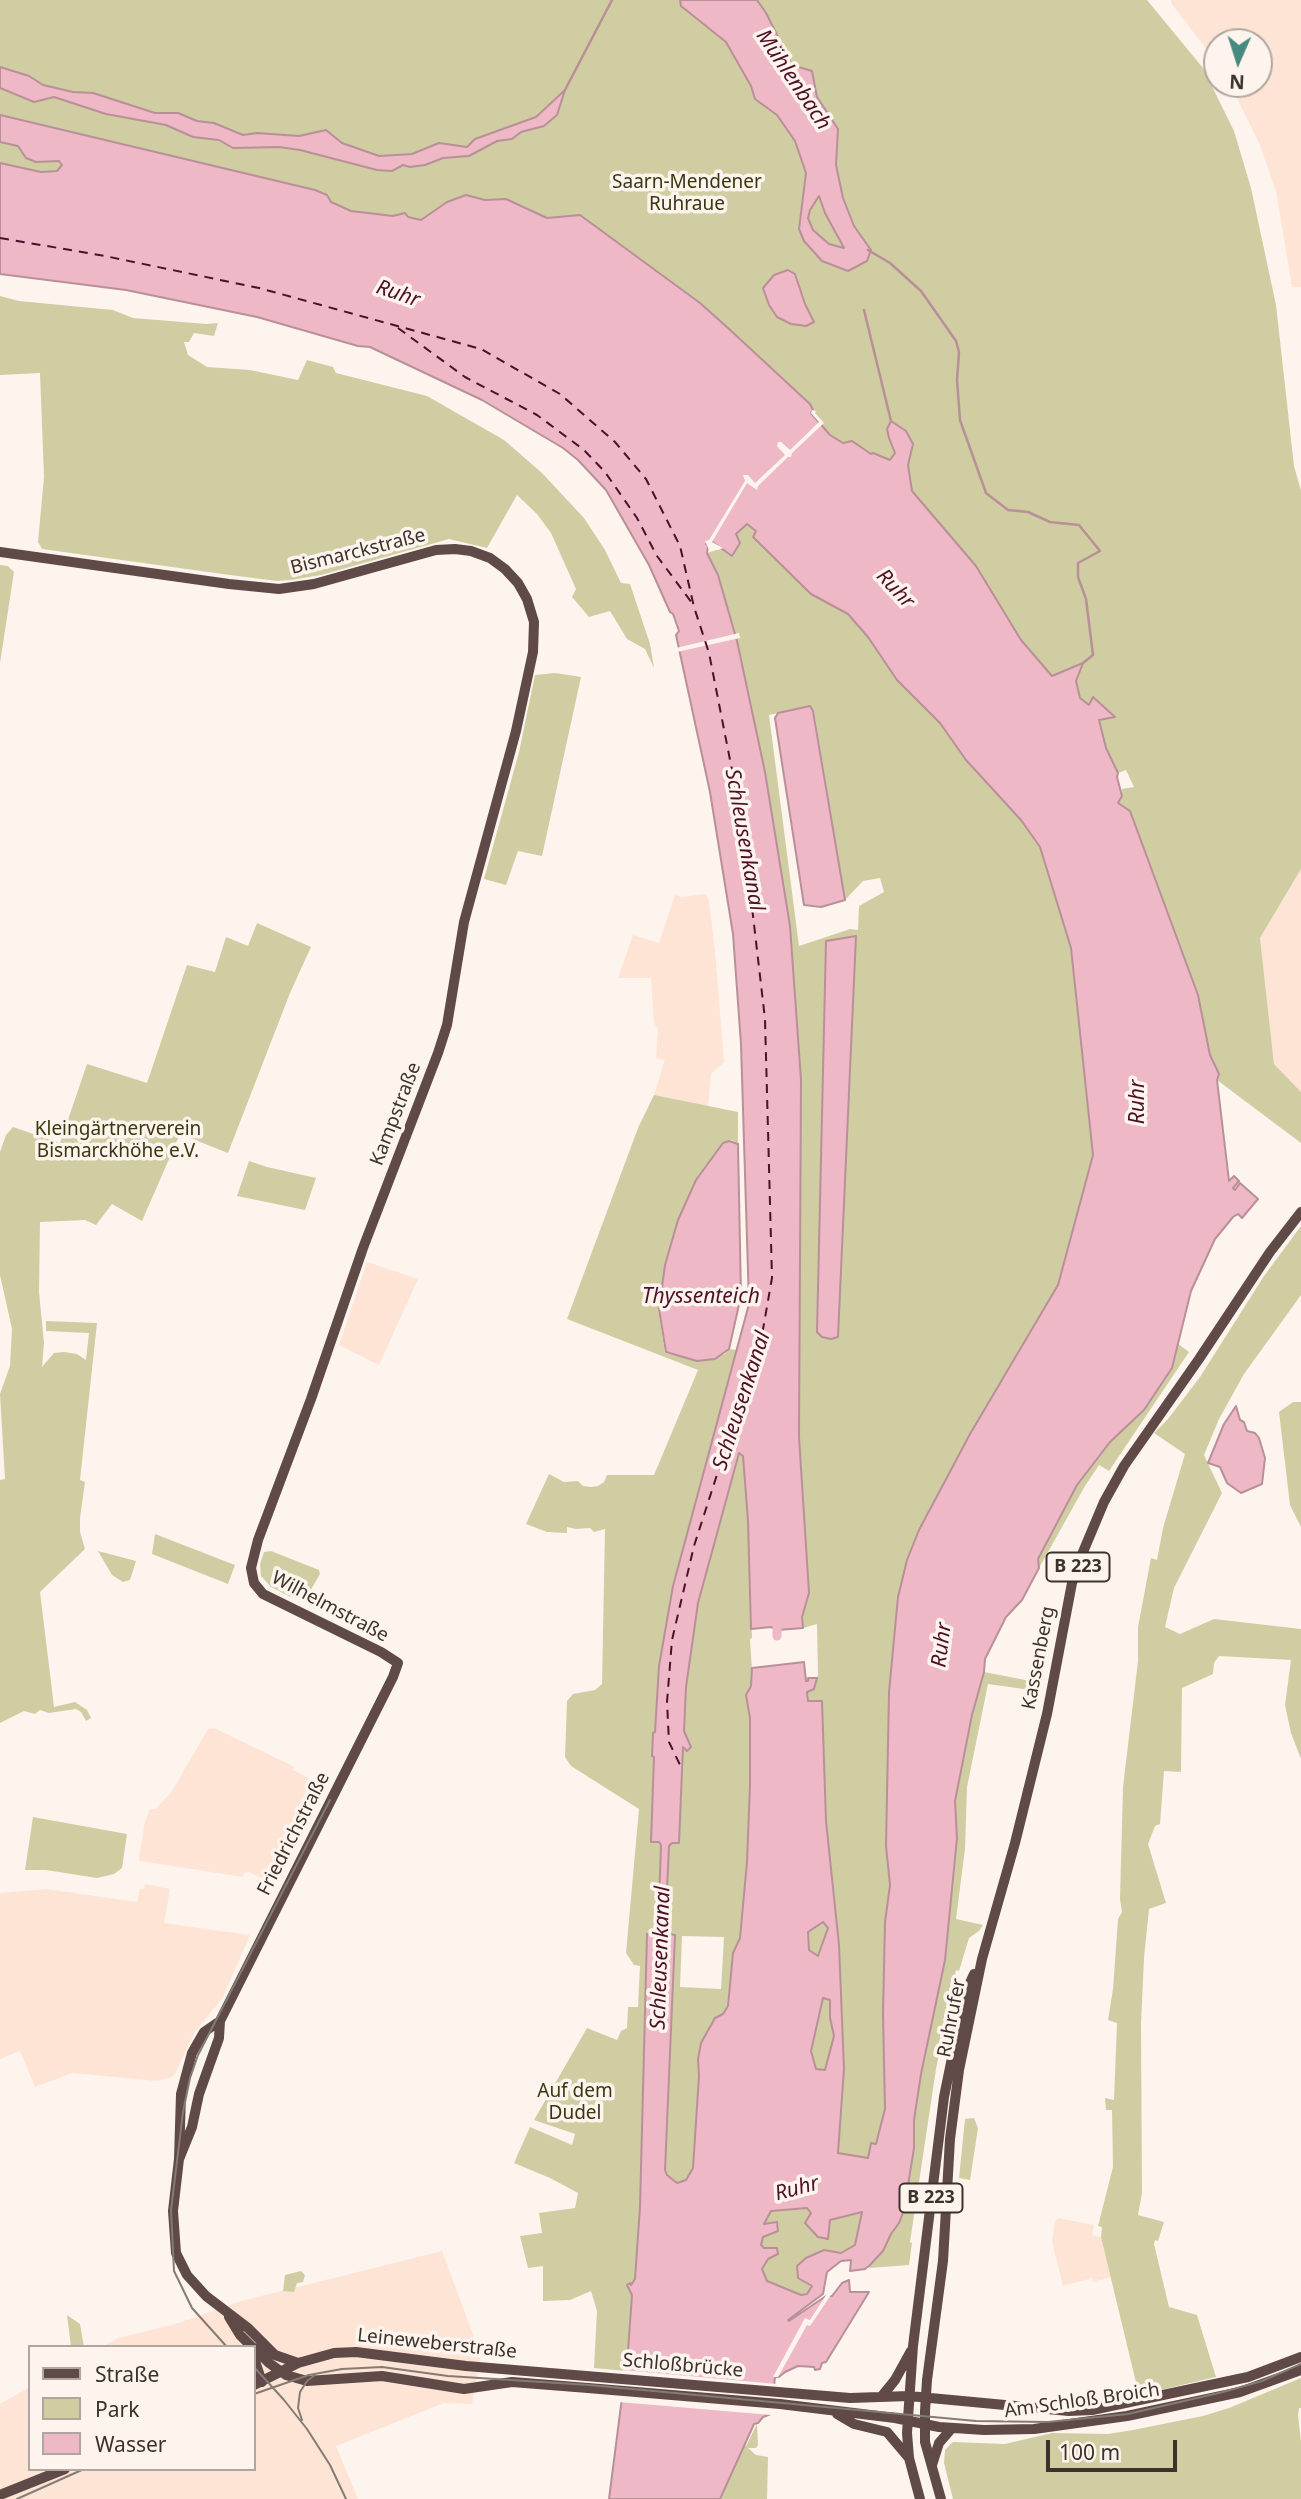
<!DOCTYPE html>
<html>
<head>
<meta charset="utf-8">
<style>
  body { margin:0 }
  #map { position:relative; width:1301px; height:2499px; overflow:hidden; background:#fef4ee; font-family:"Noto Sans",sans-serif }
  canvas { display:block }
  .legend { position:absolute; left:28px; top:2345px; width:228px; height:126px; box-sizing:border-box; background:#fef4ee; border:2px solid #b0a6a0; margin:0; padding:9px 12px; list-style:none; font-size:21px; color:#3c322c }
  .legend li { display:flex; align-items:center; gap:14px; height:35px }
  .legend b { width:35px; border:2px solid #b0a6a0 }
  .north { position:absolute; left:1203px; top:28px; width:70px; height:70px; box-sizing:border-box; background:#fef4ee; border:2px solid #b0a6a0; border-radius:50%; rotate:183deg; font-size:19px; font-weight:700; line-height:28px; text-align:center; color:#3c322c }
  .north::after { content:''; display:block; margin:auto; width:24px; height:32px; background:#478b80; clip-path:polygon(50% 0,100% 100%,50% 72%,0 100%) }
  .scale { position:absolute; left:1046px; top:2440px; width:131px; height:32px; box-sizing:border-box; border:4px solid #3c322c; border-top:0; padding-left:9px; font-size:21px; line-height:24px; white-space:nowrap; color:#3c322c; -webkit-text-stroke:5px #fef4ee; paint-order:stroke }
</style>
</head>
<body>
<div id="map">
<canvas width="1301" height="2499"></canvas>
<ul class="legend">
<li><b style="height:9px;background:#5f4a47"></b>Straße</li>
<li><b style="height:19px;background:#d0cda3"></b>Park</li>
<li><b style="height:19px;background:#eeb8c6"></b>Wasser</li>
</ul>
<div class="north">N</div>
<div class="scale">100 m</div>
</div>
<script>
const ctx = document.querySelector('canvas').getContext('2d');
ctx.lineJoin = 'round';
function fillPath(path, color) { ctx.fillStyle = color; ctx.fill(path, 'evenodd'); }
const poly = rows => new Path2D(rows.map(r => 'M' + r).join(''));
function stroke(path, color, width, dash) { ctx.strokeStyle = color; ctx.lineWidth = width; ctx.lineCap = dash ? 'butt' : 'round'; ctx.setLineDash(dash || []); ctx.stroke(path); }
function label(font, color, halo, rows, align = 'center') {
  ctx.font = font + ' "Noto Sans",sans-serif'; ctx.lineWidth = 7; ctx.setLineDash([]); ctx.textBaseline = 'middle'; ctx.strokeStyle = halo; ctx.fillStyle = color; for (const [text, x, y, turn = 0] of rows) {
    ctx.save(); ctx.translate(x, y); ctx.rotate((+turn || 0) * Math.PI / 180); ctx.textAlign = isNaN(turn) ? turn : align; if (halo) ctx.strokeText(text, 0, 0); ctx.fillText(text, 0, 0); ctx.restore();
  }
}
fillPath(poly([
  [1171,0,1301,0,1301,287,1292,287,1276,191,1259,143,1230,84,1259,84,1259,42,1217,42,1217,63,1171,3],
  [1301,869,1301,1092,1274,1064,1260,938],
  [705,894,709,900,716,961,724,1062,711,1074,708,1107,654,1095,665,1060,656,1058,658,1029,654,1023,651,978,618,978,633,935,659,943,675,895,682,897],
  [367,1262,418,1279,379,1365,339,1345],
  [214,1728,295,1767,293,1770,311,1779,293,1821,294,1825,267,1880,249,1872,244,1873,243,1877,140,1861,139,1858,145,1821,150,1809,156,1809,172,1791,208,1729],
  [145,1884,170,1889,164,1923,250,1935,223,1997,195,2032,175,2074,170,2078,157,2081,72,2073,35,2087,20,2051,0,2059,0,1893,47,1889,137,1902,140,1889,144,1889],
  [1058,2218,1094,2225,1092,2235,1101,2237,1111,2277,1093,2282,1092,2278,1063,2286,1052,2242,1055,2221],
  [442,2251,481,2356,472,2404,444,2403,336,2446,358,2499,0,2499,0,2404,30,2387,30,2469,254,2469,254,2347,102,2347,118,2338,179,2323,241,2301]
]), '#fee4d4');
fillPath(poly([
  [0,0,1147,0,1203,68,1234,131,1251,188,1276,305,1294,466,1301,491,1301,869,1260,938,1274,1064,1301,1092,1301,1143,1217,1080,1218,1074,1210,1055,1198,995,1130,811,1118,803,1122,796,1122,789,1134,787,1126,770,1118,773,1105,748,1099,719,1114,717,1093,697,1089,706,1080,698,1077,687,1151,1062,975,1548,904,2118,851,2260,841,2261,831,2268,823,2277,822,2295,783,2322,746,2309,807,1692,813,1689,818,1675,817,1624,803,1628,802,1617,809,1593,799,1437,801,1080,790,926,765,772,752,709,707,553,719,549,748,494,0,185],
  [810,706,814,711,845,900,863,881,880,878,884,892,859,906,858,930,850,929,799,946,769,715],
  [0,296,19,301,113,310,133,318,207,324,218,323,214,336,194,333,189,342,184,342,188,355,207,367,250,370,298,380,307,360,333,367,336,373,427,396,504,440,542,473,584,518,605,550,621,583,630,584,650,644,654,668,645,649,627,639,610,611,589,617,572,597,576,589,551,533,537,514,517,495,487,548,449,539,321,575,291,580,277,581,230,575,42,549,38,542,44,477,40,373,0,375],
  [0,565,8,566,14,572,0,663],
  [555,673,581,677,542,856,518,851,506,885,484,879,519,752,535,675],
  [257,923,311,947,290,993,228,1153,180,1134,142,1221,112,1204,96,1225,85,1220,40,1222,39,1292,44,1343,42,1367,54,1353,64,1352,77,1354,86,1360,89,1333,46,1331,46,1321,97,1323,80,1480,85,1482,80,1518,80,1532,85,1549,40,1592,54,1707,75,1702,87,1710,91,1718,86,1721,81,1712,76,1709,49,1713,40,1710,35,1714,24,1711,0,1723,0,1480,5,1479,0,1394,10,1366,12,1329,0,1275,0,1152,6,1135,13,1127,60,1143,87,1064,147,1083,187,965,215,972,226,937,248,946],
  [654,1095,738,1112,738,1144,732,1140,723,1143,696,1180,678,1220,665,1265,658,1309,665,1353,697,1361,725,1354,729,1349,737,1350,673,1586,657,1698,651,1841,659,1842,661,1845,658,1932,653,1935,648,1934,640,2207,635,2279,631,2286,632,2295,626,2371,594,2368,597,2311,591,2291,570,2300,543,2301,543,2266,528,2268,520,2236,542,2233,539,2213,575,2208,578,2193,550,2178,514,2163,530,2127,572,2145,575,2134,534,2120,587,2028,617,2040,621,2031,627,2028,628,2007,638,2007,640,1966,634,1965,626,1953,639,1809,571,1766,565,1757,567,1701,573,1694,595,1690,602,1684,605,1529,594,1532,590,1528,576,1529,567,1527,567,1533,547,1532,526,1524,549,1474,564,1482,578,1481,583,1486,591,1487,598,1486,604,1482,607,1475,654,1475,698,1370,567,1319,638,1128],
  [249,1161,267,1167,316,1178,305,1210,237,1196],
  [1301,1226,1301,1295,1244,1374,1219,1419,1204,1455,1222,1493,1174,1588,1165,1627,1180,1634,1214,1619,1301,1629,1301,1759,1291,1733,1285,1705,1291,1660,1219,1656,1214,1663,1213,1674,1182,1688,1181,1772,1164,1771,1160,1824,1155,1826,1148,1844,1166,1903,1149,1909,1144,1958,1141,2024,1142,2193,1138,2215,1164,2222,1158,2241,1155,2240,1154,2244,1169,2307,1197,2315,1216,2377,1139,2395,1101,2237,1102,2227,1098,2226,1113,2167,1112,2110,1106,2110,1105,2098,1114,2100,1117,2023,1108,2020,1113,1989,1118,1919,1122,1912,1120,1899,1123,1787,1138,1661,1138,1627,1151,1558,1157,1560,1163,1528,1185,1454,1154,1433,1168,1419,1200,1377,1264,1276],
  [1178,1344,1189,1352,1109,1471,1099,1465,1085,1486,1039,1568,1038,1559,1077,1485,1110,1442,1144,1410,1172,1368],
  [1293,1402,1301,1402,1301,1527,1290,1505,1279,1412],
  [739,1453,743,1455,748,1521,752,1638,750,1639,752,1670,751,1686,746,1695,750,1718,750,1785,747,1862,740,1938,733,1953,728,2006,724,2014,715,2018,701,2043,698,2059,699,2076,693,2168,686,2180,677,2183,667,2175,665,2171,675,1936,665,1932,669,1846,672,1843,679,1843,683,1747,691,1745,684,1731,686,1687,698,1603],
  [682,1936,724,1937,721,1989,680,1987],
  [155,1534,235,1565,228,1584,152,1554],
  [98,1551,136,1561,130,1580,123,1582,112,1575],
  [271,1551,319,1570,320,1574,309,1593,301,1598,291,1597,271,1587,261,1576,260,1564,264,1552],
  [984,1672,1041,1683,1041,1687,1038,1691,988,1684,967,1787,965,1849,956,1919,983,1925,979,1931,969,1938,959,1971,956,1970,936,2069,910,2242,912,2243,909,2265,870,2268,869,2266,883,2251,891,2234,899,2223,914,2148,914,2120,921,2074,945,1960,957,1838,955,1801,972,1715],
  [33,1817,127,1834,122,1868,114,1874,97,1878,46,1870,25,1870],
  [974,2118,978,2128,970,2180,959,2178,965,2119],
  [301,2271,305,2275,303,2282,297,2283,294,2292,283,2291,285,2275],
  [67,2315,80,2324,84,2347,71,2347],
  [1301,2378,1301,2408,1299,2408,1298,2415,1301,2442,1301,2499,953,2499,944,2463,945,2450,953,2442,1005,2444,1052,2433,1108,2434,1133,2430,1203,2416,1229,2408],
  [757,2424,758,2445,756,2448,748,2448,756,2455,768,2457,767,2499,720,2499,743,2444,746,2446]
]), '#d0cda3');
const water = poly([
  [680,0,757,0,766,13,792,65,812,71,817,97,838,129,836,165,843,198,854,226,871,250,867,261,848,271,822,261,804,241,799,229,806,173,795,141,777,115,755,99,751,86,726,42,681,6,680,0],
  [819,196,825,213,844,248,829,244,813,230,808,218,810,210,819,196],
  [0,67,29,76,43,85,73,92,93,93,155,113,178,113,197,121,214,123,243,135,257,133,299,136,326,130,342,143,379,156,412,154,439,143,467,147,475,139,536,117,565,90,557,115,544,126,521,132,512,139,497,141,469,156,443,158,425,165,410,167,403,165,392,171,377,170,300,150,279,147,233,148,219,140,193,137,166,125,106,114,54,97,34,102,0,88,0,67],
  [0,115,315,190,327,195,331,202,351,211,393,216,405,213,408,217,421,220,447,202,466,195,485,200,506,199,547,218,580,215,700,303,728,328,810,404,813,410,811,413,830,435,843,443,852,441,871,454,873,453,890,460,895,453,889,438,887,429,891,421,906,431,913,444,908,465,912,491,976,566,1021,640,1052,676,1083,663,1076,681,1080,698,1089,705,1093,697,1115,717,1099,720,1106,748,1118,773,1117,777,1122,796,1118,803,1130,811,1198,995,1210,1055,1219,1074,1217,1080,1229,1181,1234,1176,1239,1181,1233,1188,1235,1190,1240,1183,1258,1199,1242,1218,1238,1214,1233,1217,1215,1239,1191,1291,1172,1368,1144,1410,1110,1442,1077,1485,1038,1559,1039,1568,1022,1600,1006,1617,985,1659,984,1672,972,1715,955,1801,957,1838,945,1960,921,2074,914,2120,914,2148,904,2210,899,2223,891,2234,883,2251,869,2266,865,2269,850,2271,851,2260,841,2261,827,2272,823,2294,788,2320,789,2321,826,2296,832,2296,842,2283,849,2280,850,2292,869,2292,826,2362,822,2363,820,2369,815,2370,814,2367,798,2366,785,2372,779,2377,775,2377,771,2414,763,2417,758,2423,754,2424,720,2499,609,2499,628,2351,632,2295,627,2285,630,2283,631,2285,635,2279,640,2207,647,1934,653,1935,658,1932,661,1845,659,1842,651,1842,654,1757,652,1756,653,1733,655,1732,659,1666,673,1586,749,1304,741,1044,733,934,710,792,676,635,679,631,673,614,670,612,649,565,606,490,578,460,563,448,482,400,370,347,358,346,257,317,126,290,0,274,0,163,41,172,57,171,62,165,59,161,36,162,26,158,18,146,0,142,0,115],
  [747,524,756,531,753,537,811,594,848,614,868,637,897,680,940,723,966,760,1021,820,1040,847,1071,948,1093,1155,1058,1285,970,1434,919,1530,907,1560,898,1597,889,1692,886,1846,890,1885,885,1922,883,2014,885,2109,876,2144,871,2143,868,2158,838,2153,844,2069,839,1945,826,1821,822,1701,808,1701,807,1692,814,1689,817,1678,808,1678,808,1681,806,1681,804,1662,752,1668,751,1686,746,1695,750,1718,750,1785,747,1862,740,1938,733,1953,728,2006,723,2014,715,2018,701,2043,698,2059,699,2076,693,2168,686,2180,677,2183,667,2175,665,2170,675,1935,667,1934,665,1932,669,1846,672,1843,679,1843,683,1747,687,1751,691,1747,684,1731,686,1687,698,1603,739,1453,743,1456,748,1521,751,1629,771,1627,778,1630,803,1628,802,1617,809,1593,799,1437,801,1080,790,926,765,772,737,641,718,575,707,553,708,546,706,544,711,541,732,556,740,543,736,534,747,524],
  [823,1922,828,1928,818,1956,809,1950,808,1932,823,1922],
  [823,1998,830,2000,830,2018,834,2036,825,2070,816,2069,811,2051,823,1998],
  [807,2208,811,2213,805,2223,818,2237,828,2239,830,2220,862,2212,855,2245,841,2253,824,2250,806,2258,797,2266,798,2278,812,2286,807,2294,801,2295,767,2281,762,2269,768,2259,778,2254,777,2248,764,2248,761,2245,763,2237,778,2231,777,2222,764,2224,771,2211,807,2208],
  [788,270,795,274,805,304,814,322,806,326,791,324,777,317,769,305,763,288,774,275,788,270],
  [810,706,813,711,845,900,821,907,804,905,775,718,778,713,810,706],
  [856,936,838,1337,831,1339,822,1337,817,1332,826,941,856,936],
  [729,1141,738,1144,741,1296,729,1349,715,1359,697,1361,666,1352,659,1309,665,1265,678,1220,696,1180,723,1143,729,1141],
  [1236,1406,1240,1420,1244,1422,1247,1431,1255,1433,1259,1438,1265,1458,1262,1484,1241,1493,1227,1483,1220,1467,1208,1463,1224,1424,1236,1406]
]);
fillPath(water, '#eeb8c6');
stroke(water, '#b99098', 2);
fillPath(poly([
  [812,410,816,411,815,413,824,423,792,453,791,457,788,457,758,486,757,490,747,483,712,542,723,548,718,550,711,546,710,552,705,541,709,540,745,481,743,475,748,475,755,483,785,455,777,446,778,442,781,442,790,450,819,422,811,413],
  [739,633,740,638,677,652,676,648],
  [831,2291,833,2292,810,2326,807,2325,778,2377,773,2377,805,2318,810,2320,828,2292],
  [623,2370,777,2384,774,2415,771,2418,771,2415,619,2402]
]), '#fef4ee');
stroke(poly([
  [565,90,612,0],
  [868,250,890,263,921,291,956,341,959,352,957,380,960,420,986,493,1008,510,1028,512,1050,522,1079,525,1100,551,1078,563,1078,577,1086,599,1093,655,1083,663],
  [864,310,891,421]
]), '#b99098', 2.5);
stroke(poly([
  [777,1620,777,1636]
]), '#eeb8c6', 9);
stroke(poly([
  [0,238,105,256,259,288,481,349,560,394,615,442,646,479,680,546,694,607,709,653,742,821,765,1019,772,1278,762,1335,694,1546,672,1640,667,1702,669,1742,682,1769],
  [398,328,465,377,537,415,584,450,605,472,637,518,657,556,692,603]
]), '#4e0f28', 2, [9, 7]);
stroke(poly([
  [0,552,229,584,279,589,314,584,436,550,455,549,471,551,490,558,505,569,518,583,527,599,534,622,533,652,516,731,464,922,447,1025,438,1053,363,1248,311,1399,258,1540,251,1568,254,1583,263,1594,381,1652,398,1663,393,1677,220,2021,219,2038,199,2094,192,2127,179,2159],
  [220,2021,204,2032,192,2053,181,2094,179,2159,173,2211,176,2253,187,2275,206,2296,248,2328,275,2355,298,2363],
  [229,2317,240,2335,252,2347],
  [254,2348,269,2363,286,2375,307,2381,382,2376,464,2389,512,2382,588,2388,780,2404,895,2418,939,2427,984,2430,1034,2429,1127,2416,1240,2392,1301,2370],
  [254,2358,262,2382],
  [254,2385,298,2363,334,2353,356,2352,466,2366,850,2398,909,2396,1069,2411,1092,2410,1248,2377,1301,2357],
  [882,2396,895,2380,911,2351],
  [837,2414,854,2424,887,2432,909,2458],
  [932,2465,939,2443,952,2428],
  [0,2495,65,2469],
  [920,2499,909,2458,907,2433,913,2346,944,2097,965,1994,974,1974],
  [941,2499,925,2442,925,2411,927,2380,943,2261,950,2139,959,2070,982,1959,1015,1843,1047,1714,1072,1583,1083,1552,1104,1502,1124,1466,1199,1359,1270,1252,1301,1212]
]), '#5f4a47', 10);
stroke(poly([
  [227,2347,192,2308,174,2271,171,2210,183,2112,190,2078,198,2055,330,1800],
  [254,2367,284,2400,307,2429,330,2465,346,2499],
  [254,2394,309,2375,342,2369,382,2367,448,2376,589,2385,976,2421,1048,2422,1128,2414,1223,2392,1262,2381,1301,2364],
  [302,2420,298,2408,300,2392,307,2381,315,2375],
  [17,2499,84,2469]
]), '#857b75', 2);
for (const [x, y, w] of [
  [1078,1567,63],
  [931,2198,63]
]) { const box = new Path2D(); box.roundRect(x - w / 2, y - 14.5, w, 29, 5); ctx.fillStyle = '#fef4ee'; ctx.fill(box); stroke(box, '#3c322c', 2); }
label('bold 18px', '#3c322c', null, [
  ["B 223",1078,1567],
  ["B 223",931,2198]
]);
label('19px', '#3a360f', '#fef4ee', [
  ["Saarn-Mendener",687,183],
  ["Ruhraue",687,205],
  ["Kleingärtnerverein",118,1130],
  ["Bismarckhöhe e.V.",118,1152],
  ["Auf dem",575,2092],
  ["Dudel",575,2114]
]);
label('19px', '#3c322c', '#fef4ee', [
  ["Bismarckstraße",358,552,-14],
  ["Kampstraße",396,1114,-69],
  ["Wilhelmstraße",330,1607,28],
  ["Kassenberg",1039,1658,-79],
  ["Friedrichstraße",294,1834,-63],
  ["Ruhrufer",952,2018,-79],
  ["Leineweberstraße",437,2344,6],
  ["Schloßbrücke",683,2366,5],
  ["Am Schloß Broich",1082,2401,-8]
]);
label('italic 21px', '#4e0f28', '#fef4ee', [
  ["Mühlenbach",793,80,56],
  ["Ruhr",398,294,19],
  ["Ruhr",895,589,47],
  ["Schleusenkanal",744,840,80],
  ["Ruhr",1138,1102,-90],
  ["Thyssenteich",701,1297],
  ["Schleusenkanal",742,1401,-72],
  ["Ruhr",942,1645,-83],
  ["Schleusenkanal",661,1958,-88],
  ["Ruhr",797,2189,-15]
]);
</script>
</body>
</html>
